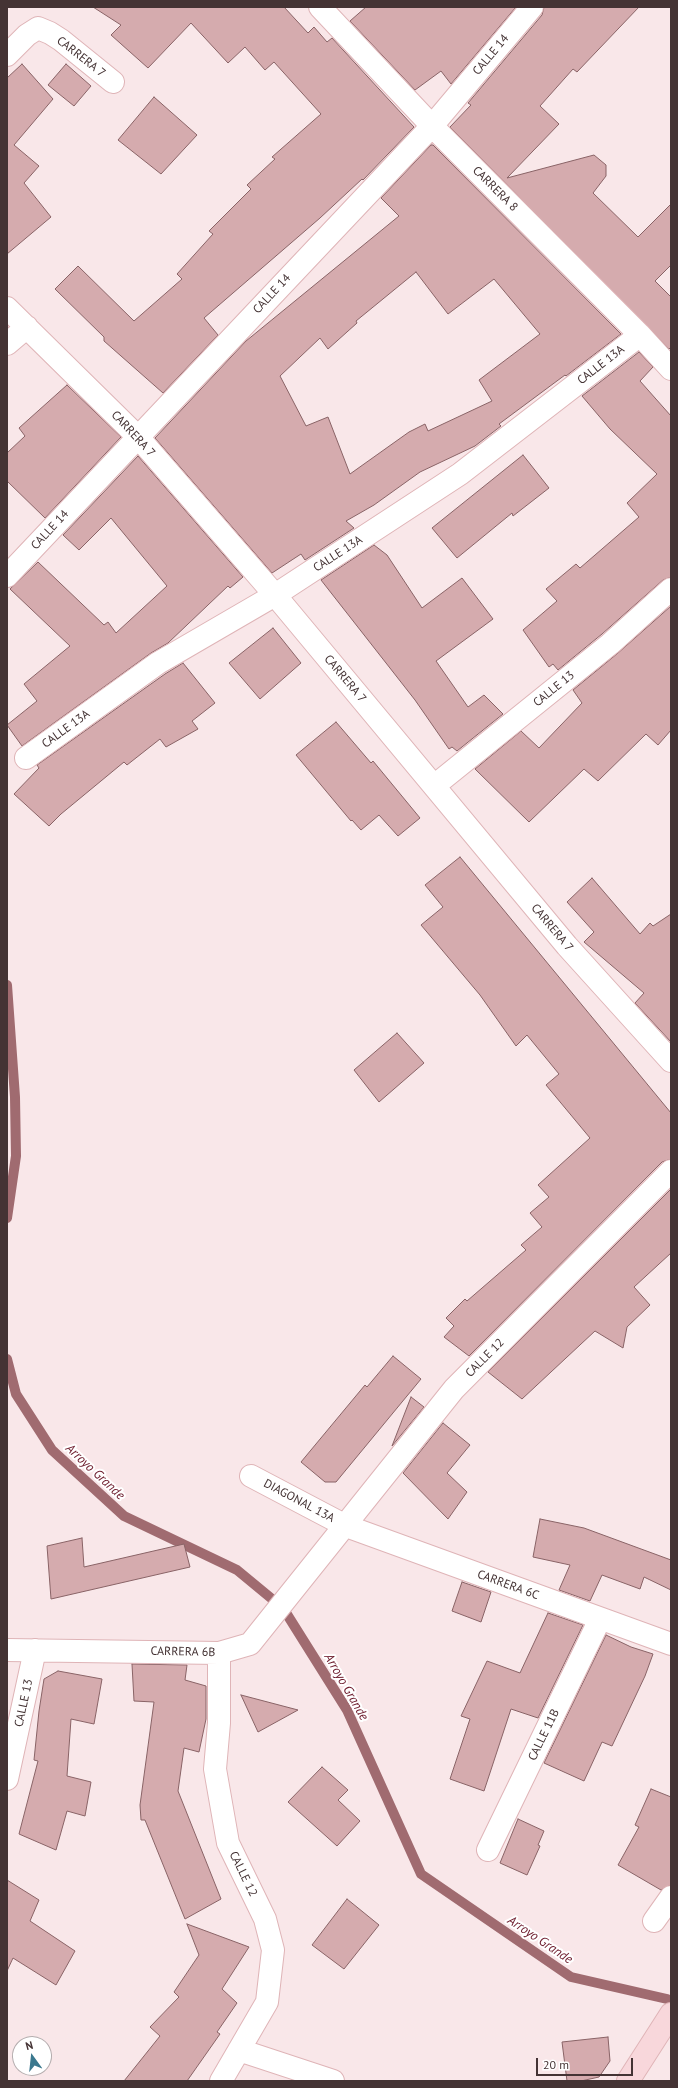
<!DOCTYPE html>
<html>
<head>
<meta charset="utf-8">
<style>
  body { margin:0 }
  #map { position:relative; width:678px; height:2088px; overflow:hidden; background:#f9e7e9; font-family:"PT Sans",sans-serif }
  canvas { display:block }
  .frame { position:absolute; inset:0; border:8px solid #443334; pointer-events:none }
  .north { position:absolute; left:12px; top:2036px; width:40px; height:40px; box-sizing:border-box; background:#fff; border:1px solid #b4adae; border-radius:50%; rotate:345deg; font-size:11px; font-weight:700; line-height:16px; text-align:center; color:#443334 }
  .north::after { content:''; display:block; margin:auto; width:14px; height:18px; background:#3a788e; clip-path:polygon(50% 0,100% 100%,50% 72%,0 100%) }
  .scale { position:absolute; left:536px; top:2058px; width:97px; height:18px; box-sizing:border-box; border:2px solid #443334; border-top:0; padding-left:5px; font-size:12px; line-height:14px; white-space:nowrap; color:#443334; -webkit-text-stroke:3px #fff; paint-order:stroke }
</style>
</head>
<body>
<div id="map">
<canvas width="678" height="2088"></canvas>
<div class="frame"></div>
<div class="north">N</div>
<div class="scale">20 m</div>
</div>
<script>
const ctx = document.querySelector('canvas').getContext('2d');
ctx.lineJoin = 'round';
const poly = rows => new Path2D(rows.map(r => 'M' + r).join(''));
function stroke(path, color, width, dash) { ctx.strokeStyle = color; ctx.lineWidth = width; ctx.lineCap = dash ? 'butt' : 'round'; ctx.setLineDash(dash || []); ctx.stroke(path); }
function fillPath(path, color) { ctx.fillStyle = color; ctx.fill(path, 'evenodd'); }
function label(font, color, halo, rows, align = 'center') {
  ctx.font = font + ' "PT Sans",sans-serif'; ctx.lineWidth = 4; ctx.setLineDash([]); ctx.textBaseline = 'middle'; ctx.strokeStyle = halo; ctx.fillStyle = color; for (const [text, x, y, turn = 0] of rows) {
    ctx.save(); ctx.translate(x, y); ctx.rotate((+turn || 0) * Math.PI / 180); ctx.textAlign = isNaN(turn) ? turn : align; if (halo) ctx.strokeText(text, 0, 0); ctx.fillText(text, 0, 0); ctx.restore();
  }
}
stroke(poly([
  [7,985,15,1097,16,1156,7,1218],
  [7,1359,16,1394,52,1450,124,1516,237,1570,283,1608,347,1710,421,1874,571,1977,667,1999,671,2002]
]), '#a06b70', 10);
const building = poly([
  [93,7,284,7,308,33,314,27,327,42,332,38,414,127,363,180,362,179,320,218,204,318,218,335,163,393,104,341,104,337,55,289,78,266,134,321,182,279,177,274,213,234,209,231,251,189,247,185,275,159,272,157,321,114,274,62,265,70,245,47,228,63,191,23,148,68,111,35,121,25,93,7],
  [366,7,516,7,451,84,441,71,415,90,350,21,366,7],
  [544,7,639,7,577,72,573,69,540,106,559,124,507,178,594,155,606,165,606,176,593,193,638,237,671,204,671,265,655,281,671,297,671,347,669,349,450,127,471,105,468,103,542,15,544,7],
  [22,64,53,99,14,145,39,166,24,183,51,217,7,254,7,78,22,64],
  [66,64,91,86,74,106,48,85,66,64],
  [154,97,197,135,161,174,118,140,154,97],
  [431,145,433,145,621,334,566,376,565,375,499,424,501,426,475,446,420,472,374,505,346,521,354,528,305,560,301,554,272,573,155,438,246,341,399,216,381,198,431,145],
  [416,272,448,314,494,279,540,334,479,380,492,401,428,431,425,424,409,432,350,474,328,417,306,426,280,376,320,338,328,349,357,323,356,321,416,272],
  [639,352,653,367,640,381,671,416,671,577,663,580,602,634,558,670,553,664,549,667,523,630,557,601,546,589,576,564,580,568,639,517,627,503,657,474,610,429,582,396,639,352],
  [67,385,121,437,45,518,7,481,7,453,25,436,19,428,67,385],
  [523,455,549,488,513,516,512,513,457,558,432,528,523,455],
  [138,456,243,577,230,588,228,586,168,643,151,653,22,746,7,725,37,701,24,684,70,646,10,589,38,562,104,625,108,622,116,633,167,586,111,518,79,550,63,535,138,456],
  [374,545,387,555,422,608,462,578,493,619,436,661,468,707,484,695,503,714,457,751,452,747,449,749,415,700,321,580,374,545],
  [671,606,671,730,658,745,646,734,598,781,584,769,529,822,475,769,521,731,539,748,582,703,573,690,618,653,671,606],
  [273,628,301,663,260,699,229,663,273,628],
  [183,663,215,703,192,721,198,729,166,747,160,739,127,765,124,762,61,814,49,826,14,794,39,768,37,765,165,674,183,663],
  [336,722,371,763,373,761,420,818,398,836,379,815,361,830,352,820,351,821,296,755,336,722],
  [460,857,671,1113,671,1159,662,1162,469,1356,444,1337,454,1326,446,1318,465,1299,467,1301,526,1250,521,1245,542,1227,530,1213,549,1197,538,1185,590,1138,546,1085,559,1074,527,1035,516,1046,480,995,421,925,443,907,425,885,460,857],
  [592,878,640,934,650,923,653,926,671,914,671,1042,635,1003,644,993,584,942,594,932,567,902,592,878],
  [397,1033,424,1063,379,1102,354,1070,397,1033],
  [671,1189,671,1253,634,1287,650,1305,627,1327,623,1348,595,1331,522,1399,488,1372,671,1189],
  [393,1356,421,1379,336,1482,325,1482,301,1462,365,1385,367,1387,393,1356],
  [411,1397,424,1407,392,1446,411,1397],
  [443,1423,470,1445,447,1473,467,1492,448,1519,403,1473,443,1423],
  [540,1519,584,1528,671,1560,671,1590,644,1577,640,1589,602,1575,590,1601,559,1590,570,1565,533,1557,540,1519],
  [82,1538,84,1567,184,1544,190,1567,51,1599,47,1546,82,1538],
  [462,1582,491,1592,481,1622,452,1611,462,1582],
  [548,1613,583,1625,538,1718,511,1709,484,1791,450,1779,470,1719,461,1716,487,1661,520,1673,548,1613],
  [606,1635,631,1647,653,1654,645,1676,612,1746,602,1742,584,1781,544,1763,606,1635],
  [132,1664,187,1665,185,1680,206,1686,206,1719,199,1752,184,1748,178,1791,221,1899,185,1919,145,1820,141,1820,140,1805,154,1702,134,1701,132,1664],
  [58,1671,102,1679,94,1724,71,1719,67,1776,91,1782,85,1816,67,1811,56,1850,19,1834,38,1761,34,1760,39,1711,44,1679,58,1671],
  [241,1695,298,1710,258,1732,241,1695],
  [322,1767,348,1790,338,1800,360,1821,337,1846,288,1802,322,1767],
  [651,1789,671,1797,671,1885,661,1890,618,1865,639,1827,635,1825,651,1789],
  [518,1819,544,1831,538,1845,540,1846,527,1875,500,1863,518,1819],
  [7,1880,39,1900,30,1921,75,1951,56,1985,13,1958,7,1971,7,1880],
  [347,1899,379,1925,344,1969,312,1945,347,1899],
  [187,1924,249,1947,222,1989,237,2003,217,2032,220,2034,187,2081,124,2081,160,2036,150,2027,179,1997,174,1992,199,1955,187,1924],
  [608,2037,610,2061,599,2077,581,2081,567,2081,562,2042,608,2037]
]);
fillPath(building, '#d5abae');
stroke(building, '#896366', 1);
const street = poly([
  [320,7,432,126,640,335,671,369],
  [7,55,27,35,38,28,50,33,61,40,113,82],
  [7,308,138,437,275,595,567,946,671,1061],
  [7,344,27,327],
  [7,576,432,126,532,7],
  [26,758,158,663,275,595,460,474,640,335],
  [434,786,610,644,671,589],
  [251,1476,346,1526,671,1644],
  [7,1650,219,1653,250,1644,454,1389,671,1171],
  [219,1653,219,1723,215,1769,228,1843,265,1919,273,1950,267,2002,221,2081],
  [7,1779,35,1650],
  [488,1850,600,1619],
  [654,1921,671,1897],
  [239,2050,333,2081]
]);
const secondary = poly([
  [628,2081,671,2014]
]);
stroke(street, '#dfb4b7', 24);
stroke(secondary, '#dfb4b7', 24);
stroke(street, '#fff', 22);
stroke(secondary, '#f8d7db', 22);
label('12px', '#443334', '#fff', [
  ["CALLE 14",491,55,-50],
  ["CARRERA 7",81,57,38],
  ["CARRERA 8",495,189,45],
  ["CALLE 14",272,294,-47],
  ["CALLE 13A",601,365,-38],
  ["CARRERA 7",133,434,47],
  ["CALLE 14",50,530,-47],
  ["CALLE 13A",338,554,-33],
  ["CARRERA 7",345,679,50],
  ["CALLE 13",554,689,-39],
  ["CALLE 13A",66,729,-36],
  ["CARRERA 7",552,928,50],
  ["CALLE 12",485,1358,-45],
  ["DIAGONAL 13A",299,1501,28],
  ["CARRERA 6C",508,1585,20],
  ["CARRERA 6B",183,1652,1],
  ["CALLE 13",24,1703,-78],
  ["CALLE 11B",544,1735,-64],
  ["CALLE 12",243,1874,64]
]);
label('italic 13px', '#6c1a2b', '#fff', [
  ["Arroyo Grande",95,1472,43],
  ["Arroyo Grande",346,1687,60],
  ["Arroyo Grande",540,1940,34]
]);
</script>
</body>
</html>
